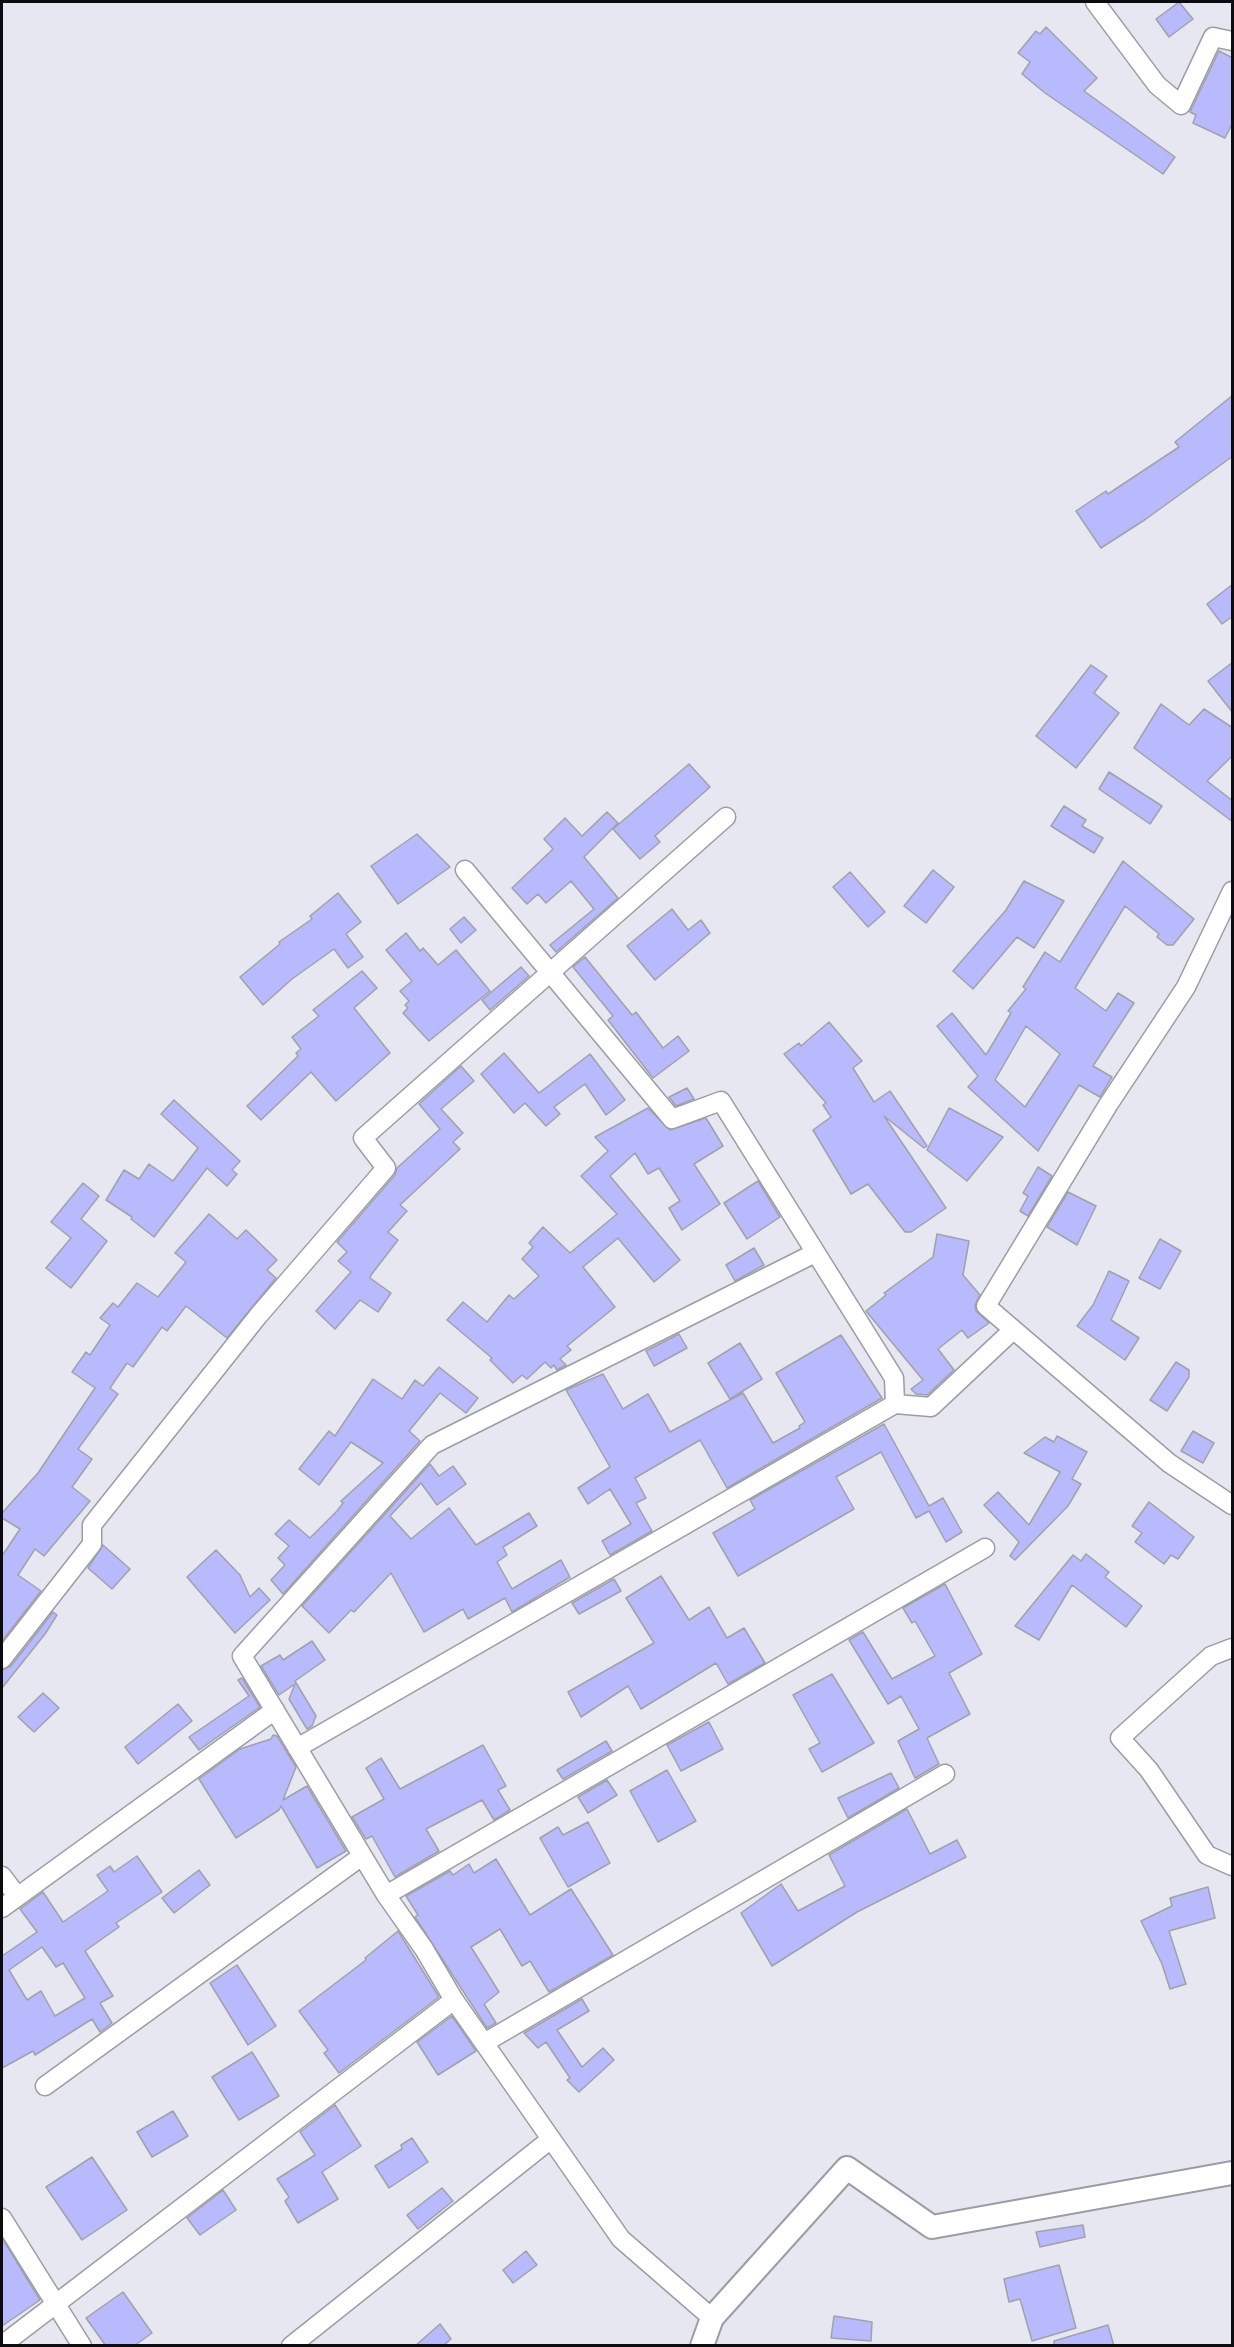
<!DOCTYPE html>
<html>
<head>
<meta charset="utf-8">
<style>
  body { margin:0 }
  #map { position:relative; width:1234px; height:2347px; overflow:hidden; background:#e7e7f1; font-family:"PT Sans Narrow",sans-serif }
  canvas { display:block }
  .frame { position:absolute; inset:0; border:3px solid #0c0c10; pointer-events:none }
</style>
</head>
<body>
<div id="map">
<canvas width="1234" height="2347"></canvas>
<div class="frame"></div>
</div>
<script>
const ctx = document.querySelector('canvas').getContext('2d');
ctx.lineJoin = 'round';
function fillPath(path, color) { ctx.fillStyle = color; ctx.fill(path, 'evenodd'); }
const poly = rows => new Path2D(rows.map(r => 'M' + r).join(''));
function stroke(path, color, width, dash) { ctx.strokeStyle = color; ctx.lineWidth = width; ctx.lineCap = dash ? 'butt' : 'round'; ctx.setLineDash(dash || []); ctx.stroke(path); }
const building = poly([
  [1179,2,1193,19,1169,37,1156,19,1179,2],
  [1046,27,1097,78,1084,91,1175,157,1163,174,1045,93,1022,74,1030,62,1018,53,1036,31,1040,34,1046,27],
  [1219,51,1233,58,1233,122,1225,138,1193,123,1196,115,1190,112,1219,51],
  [1233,395,1233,456,1146,519,1101,548,1076,511,1106,491,1108,494,1179,447,1175,442,1233,395],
  [1233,584,1233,616,1222,624,1207,604,1233,584],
  [1233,662,1233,713,1208,681,1233,662],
  [1091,665,1107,676,1094,693,1119,713,1076,768,1036,736,1091,665],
  [1161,704,1189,725,1204,709,1233,728,1233,755,1207,781,1233,801,1233,822,1134,748,1161,704],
  [689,764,710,787,655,836,660,842,640,859,613,829,689,764],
  [1109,772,1162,806,1150,824,1099,789,1109,772],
  [1064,806,1086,820,1082,826,1103,838,1094,853,1051,826,1064,806],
  [607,812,618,823,584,857,618,898,556,952,550,945,594,909,571,881,546,903,538,894,527,904,512,888,553,849,544,839,565,818,582,836,607,812],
  [417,834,450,867,398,904,371,866,417,834],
  [1123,861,1194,919,1173,945,1167,945,1157,937,1159,934,1125,906,1075,988,1106,1011,1118,993,1134,1003,1093,1066,1112,1077,1100,1097,1079,1085,1038,1151,968,1087,978,1076,937,1026,952,1013,986,1055,1011,1013,1008,1011,1026,989,1023,987,1045,952,1060,962,1123,861],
  [1026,1026,1060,1054,1025,1107,995,1080,1026,1026],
  [933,870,954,887,926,923,904,906,933,870],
  [850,872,885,912,868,927,833,887,850,872],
  [1024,881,1064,901,1034,948,1017,937,973,989,953,971,1006,910,1024,881],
  [338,893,361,922,346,934,363,957,348,968,334,949,292,979,263,1005,240,977,280,944,279,942,312,919,310,916,338,893],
  [672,909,688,930,701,920,710,933,655,980,627,946,672,909],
  [464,917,476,930,461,943,450,929,464,917],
  [406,933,420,951,423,948,438,965,456,950,490,991,429,1041,403,1013,408,1008,405,1005,409,1001,400,991,412,981,386,950,406,933],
  [585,957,632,1015,636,1012,663,1048,678,1036,689,1051,653,1078,608,1020,613,1016,573,967,585,957],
  [521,967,529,976,490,1010,482,1000,521,967],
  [362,971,377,988,354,1008,390,1053,336,1101,311,1072,261,1120,247,1106,298,1056,296,1053,301,1049,292,1037,319,1016,313,1010,362,971],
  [829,1022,862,1061,853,1068,874,1102,890,1091,927,1146,924,1148,884,1116,946,1208,911,1232,905,1232,868,1184,851,1194,813,1130,831,1117,823,1105,826,1103,784,1054,799,1043,801,1046,829,1022],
  [504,1053,539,1093,590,1054,625,1100,606,1115,585,1084,554,1107,560,1114,546,1126,525,1103,514,1113,481,1074,504,1053],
  [461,1066,474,1081,441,1109,463,1133,453,1142,460,1149,400,1205,407,1211,388,1232,398,1240,371,1275,370,1278,391,1293,378,1312,360,1300,335,1329,316,1311,351,1272,338,1261,347,1252,337,1242,395,1175,397,1168,440,1129,419,1104,461,1066],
  [687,1088,694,1099,676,1106,669,1097,687,1088],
  [174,1100,240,1161,232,1170,237,1174,227,1186,207,1168,154,1237,131,1219,132,1217,106,1200,124,1170,139,1179,149,1164,173,1181,198,1148,161,1114,174,1100],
  [648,1108,670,1130,706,1118,723,1146,694,1164,720,1204,682,1230,669,1208,680,1201,659,1168,648,1174,635,1153,610,1176,680,1260,654,1282,618,1238,583,1267,615,1307,567,1346,571,1350,560,1359,566,1365,557,1370,554,1365,551,1368,545,1362,527,1379,522,1375,513,1383,490,1360,492,1358,447,1320,463,1302,487,1322,509,1295,514,1299,539,1276,522,1259,533,1247,529,1243,543,1227,570,1253,617,1214,581,1176,608,1151,595,1137,648,1108],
  [949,1108,1003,1137,967,1181,927,1150,949,1108],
  [1038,1167,1052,1176,1028,1216,1020,1211,1028,1196,1023,1193,1038,1167],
  [758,1181,780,1217,747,1239,724,1203,758,1181],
  [83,1183,99,1196,81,1219,107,1241,71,1288,46,1268,71,1238,51,1222,83,1183],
  [1068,1192,1096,1206,1077,1245,1047,1227,1068,1192],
  [209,1214,237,1239,246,1230,277,1260,267,1270,276,1278,227,1338,186,1306,167,1331,162,1327,133,1367,127,1363,110,1388,118,1394,78,1449,92,1459,72,1487,90,1501,44,1556,35,1549,18,1575,41,1591,2,1641,2,1556,20,1529,2,1518,2,1513,38,1473,95,1388,72,1372,86,1352,90,1355,110,1325,100,1318,113,1303,118,1307,137,1283,158,1297,186,1262,175,1253,209,1214],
  [937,1234,969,1241,963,1275,980,1295,975,1305,976,1311,989,1323,968,1338,962,1330,938,1349,954,1370,927,1395,916,1394,911,1389,923,1380,866,1311,886,1295,884,1293,933,1257,937,1234],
  [1160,1239,1181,1251,1160,1289,1139,1278,1160,1239],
  [754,1248,764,1265,735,1281,726,1265,754,1248],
  [1109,1271,1129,1281,1111,1320,1139,1338,1125,1360,1077,1326,1093,1305,1109,1271],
  [679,1334,687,1348,654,1366,646,1351,679,1334],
  [841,1335,882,1398,727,1488,700,1440,635,1478,646,1498,636,1503,652,1531,610,1555,602,1541,631,1524,610,1489,588,1504,578,1488,610,1467,566,1390,603,1374,623,1409,648,1394,670,1432,743,1393,773,1443,800,1428,799,1426,805,1422,776,1373,841,1335],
  [740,1343,762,1379,730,1399,708,1363,740,1343],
  [1176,1362,1189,1370,1189,1377,1167,1411,1150,1400,1176,1362],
  [439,1367,478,1398,466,1413,440,1393,409,1431,420,1441,283,1594,271,1580,285,1565,278,1558,289,1546,275,1534,289,1520,310,1538,337,1511,343,1503,341,1501,383,1463,351,1442,319,1485,299,1469,329,1431,335,1436,373,1379,402,1399,415,1380,423,1386,439,1367],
  [884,1424,929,1506,943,1498,962,1532,946,1542,929,1511,916,1518,881,1452,836,1477,854,1509,738,1576,713,1533,755,1509,750,1500,884,1424],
  [1193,1431,1214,1443,1203,1463,1181,1451,1193,1431],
  [1057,1436,1087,1452,1072,1479,1081,1484,1068,1506,1015,1560,1010,1556,1019,1542,984,1505,998,1492,1029,1525,1060,1472,1024,1453,1045,1437,1054,1442,1057,1436],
  [430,1464,439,1476,453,1466,466,1484,437,1505,421,1483,390,1516,411,1539,449,1508,476,1545,529,1513,537,1526,503,1547,507,1555,497,1562,512,1589,561,1560,570,1577,512,1612,505,1598,468,1619,463,1609,424,1632,391,1573,354,1612,351,1610,329,1633,302,1606,430,1464],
  [1149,1502,1194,1537,1178,1559,1171,1555,1164,1564,1135,1542,1142,1533,1132,1526,1149,1502],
  [103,1545,130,1569,112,1589,88,1568,103,1545],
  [216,1550,240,1575,250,1597,259,1588,270,1600,235,1633,187,1577,216,1550],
  [1086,1554,1109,1572,1105,1577,1142,1606,1126,1627,1072,1585,1039,1640,1015,1626,1073,1555,1081,1561,1086,1554],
  [661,1576,689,1620,709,1607,727,1638,744,1628,765,1663,728,1684,716,1663,641,1709,628,1686,581,1717,568,1692,654,1643,626,1598,661,1576],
  [614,1579,621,1591,579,1614,572,1603,614,1579],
  [945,1584,982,1654,949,1673,970,1714,927,1738,939,1764,915,1778,898,1741,919,1729,901,1696,888,1704,849,1640,863,1632,892,1679,935,1656,915,1621,912,1623,903,1608,945,1584],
  [53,1612,57,1615,45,1634,2,1688,2,1670,11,1666,53,1612],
  [312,1641,325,1660,295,1681,316,1716,312,1726,307,1729,289,1699,295,1684,279,1695,261,1666,280,1655,283,1660,312,1641],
  [832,1674,874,1743,822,1772,809,1749,820,1743,793,1695,832,1674],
  [242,1678,260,1707,199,1750,189,1737,249,1696,238,1680,242,1678],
  [43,1693,59,1708,34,1732,18,1717,43,1693],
  [178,1704,192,1721,138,1764,125,1747,178,1704],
  [709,1722,723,1749,681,1771,667,1745,709,1722],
  [273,1735,277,1736,296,1767,283,1800,307,1786,346,1851,317,1868,281,1806,279,1810,236,1838,199,1779,240,1749,271,1739,273,1735],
  [606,1741,612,1751,563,1779,557,1770,606,1741],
  [483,1745,506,1786,498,1790,510,1810,494,1820,482,1800,426,1829,439,1851,395,1877,372,1836,366,1839,352,1817,384,1799,366,1768,381,1758,400,1789,483,1745],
  [667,1770,696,1821,658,1842,630,1791,667,1770],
  [891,1773,899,1788,848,1818,838,1798,891,1773],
  [607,1780,617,1795,588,1813,578,1797,607,1780],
  [907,1809,930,1854,957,1840,966,1857,857,1912,772,1966,741,1913,781,1884,798,1911,845,1886,829,1855,907,1809],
  [588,1822,610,1863,568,1887,540,1838,558,1827,563,1835,588,1822],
  [137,1856,162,1892,116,1923,119,1927,85,1951,113,1996,100,2003,112,2023,100,2032,92,2019,35,2055,33,2051,2,2068,2,1956,37,1932,20,1909,43,1892,63,1922,108,1891,97,1875,110,1866,114,1872,137,1856],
  [42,1947,56,1967,63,1963,85,1998,55,2016,41,1991,27,2000,9,1970,42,1947],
  [496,1859,530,1915,571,1889,613,1955,549,1992,530,1961,522,1966,500,1929,471,1947,499,1992,484,2004,496,2023,487,2028,415,1917,418,1915,406,1896,450,1871,453,1875,469,1864,474,1873,496,1859],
  [199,1870,210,1885,174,1913,162,1898,199,1870],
  [1208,1887,1215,1918,1169,1931,1186,1984,1170,1989,1162,1964,1141,1921,1172,1906,1170,1898,1208,1887],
  [398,1931,439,1997,339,2073,324,2053,328,2050,299,2011,366,1960,365,1958,398,1931],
  [237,1965,276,2026,248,2045,210,1983,237,1965],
  [582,1999,589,2011,557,2030,582,2067,603,2048,614,2060,579,2092,567,2080,570,2078,546,2042,538,2048,524,2033,582,1999],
  [452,2016,476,2051,438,2075,417,2042,452,2016],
  [252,2052,279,2096,239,2120,212,2077,252,2052],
  [335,2105,361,2146,322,2172,338,2199,298,2223,285,2201,289,2197,277,2179,315,2155,300,2132,335,2105],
  [173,2111,188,2136,152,2157,137,2132,173,2111],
  [412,2138,428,2162,389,2188,375,2166,402,2149,401,2145,412,2138],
  [92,2157,127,2210,82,2240,46,2187,92,2157],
  [442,2188,453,2201,418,2229,407,2215,442,2188],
  [223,2190,236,2210,200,2235,187,2218,223,2190],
  [1083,2225,1085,2237,1040,2247,1036,2232,1083,2225],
  [2,2238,40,2300,2,2326,2,2238],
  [526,2251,537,2265,513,2283,503,2270,526,2251],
  [1059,2265,1076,2328,1032,2341,1020,2299,1009,2302,1004,2279,1059,2265],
  [123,2292,152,2333,134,2346,106,2346,86,2318,123,2292],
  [834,2316,872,2322,871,2341,831,2338,834,2316],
  [440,2324,451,2339,443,2346,415,2346,440,2324],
  [1108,2325,1114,2346,1054,2346,1054,2341,1108,2325]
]);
fillPath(building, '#b9b9fe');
stroke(building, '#a0a1aa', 1.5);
const minor = poly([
  [1095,2,1157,85,1181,105,1213,37,1232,41],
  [465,870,672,1119,721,1101,894,1378,895,1404],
  [1232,891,1186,987,1108,1105,986,1306,1169,1463,1232,1505],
  [1232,1648,1211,1656,1120,1738,1149,1770,1207,1855,1232,1866],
  [2,1659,92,1544,92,1525,258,1316,386,1168,363,1138,726,817],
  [297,1748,895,1404,931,1407,1013,1330],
  [2,1876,17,1896],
  [386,1895,985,1548],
  [2,1908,275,1710],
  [484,2043,945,1774],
  [45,2086,362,1856],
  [2,2218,82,2346],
  [712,2318,621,2239,454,2000,424,1949,386,1895,242,1656,432,1445,815,1253],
  [2,2345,454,2000],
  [291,2346,551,2139]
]);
const tertiary = poly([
  [702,2346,712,2318,847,2168,932,2227,1232,2173]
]);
stroke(minor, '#9c9ca5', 21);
stroke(tertiary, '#9c9ca5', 26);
stroke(minor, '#fff', 18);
stroke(tertiary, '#fff', 22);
</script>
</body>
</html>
